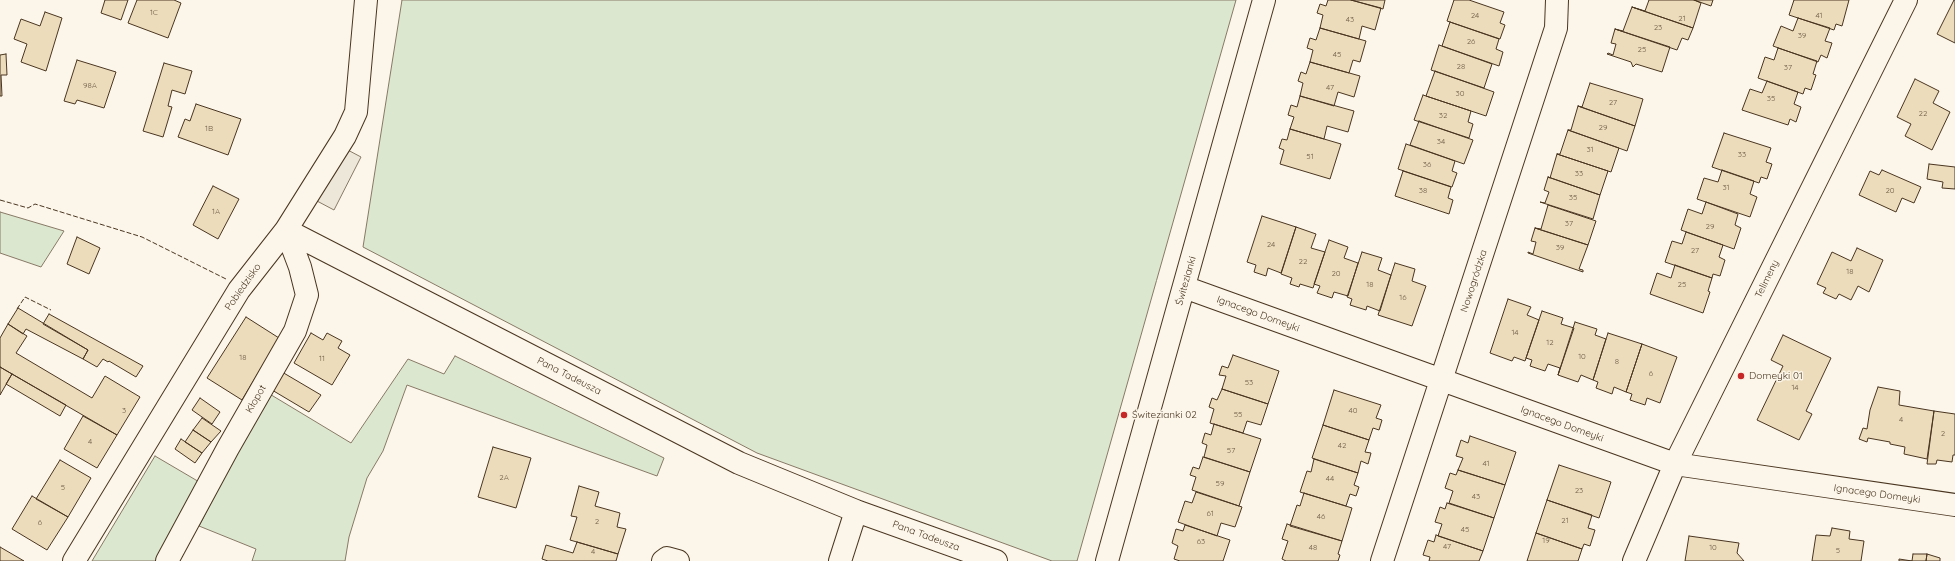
<!DOCTYPE html>
<html>
<head>
<meta charset="utf-8">
<style>
  body { margin:0 }
  canvas { display:block; background:#fbf6e9 }
</style>
</head>
<body>
<canvas width="1955" height="561"></canvas>
<script>
const ctx = document.querySelector('canvas').getContext('2d');
ctx.lineJoin = 'round';
function fillPath(path, color) { ctx.fillStyle = color; ctx.fill(path, 'evenodd'); }
const poly = rows => new Path2D(rows.map(r => 'M' + r).join(''));
function stroke(path, color, width, dash) { ctx.strokeStyle = color; ctx.lineWidth = width; ctx.lineCap = dash ? 'butt' : 'round'; ctx.setLineDash(dash || []); ctx.stroke(path); }
function label(font, color, halo, rows, align = 'center') {
  ctx.font = font + ' Quicksand,sans-serif'; ctx.lineWidth = 3; ctx.setLineDash([]); ctx.textBaseline = 'middle'; ctx.strokeStyle = halo; ctx.fillStyle = color; for (const [text, x, y, turn = 0] of rows) {
    ctx.save(); ctx.translate(x, y); ctx.rotate((+turn || 0) * Math.PI / 180); ctx.textAlign = isNaN(turn) ? turn : align; if (halo) ctx.strokeText(text, 0, 0); ctx.fillText(text, 0, 0); ctx.restore();
  }
}
const green = poly([
  [402,0,1236,0,1077,561,1052,561,757,453,363,247,402,0],
  [0,212,64,231,41,267,0,253,0,212],
  [455,356,664,458,657,476,407,385,383,451,367,478,349,537,345,561,252,561,256,549,199,526,268,393,351,443,408,359,444,374,455,356],
  [155,456,201,483,160,561,92,561,155,456]
]);
fillPath(green, '#dce7d0');
stroke(green, '#887966', 1);
const parking = poly([
  [344,148,361,157,334,210,317,201,344,148]
]);
fillPath(parking, '#ede7d9');
stroke(parking, '#887966', 1);
const building = poly([
  [105,0,128,0,121,20,101,13,105,0],
  [137,0,174,0,181,3,168,38,128,23,137,0],
  [1328,0,1351,0,1381,8,1375,30,1362,26,1359,39,1320,28,1323,15,1317,13,1320,4,1326,6,1328,0],
  [1351,0,1385,0,1383,9,1351,0],
  [1454,0,1469,0,1504,12,1500,23,1505,25,1500,39,1447,21,1454,0],
  [1649,0,1694,0,1701,3,1693,28,1632,7,1645,11,1649,0],
  [1694,0,1713,0,1711,6,1694,0],
  [1794,0,1849,0,1842,26,1836,24,1834,30,1789,15,1794,0],
  [1954,0,1955,0,1955,43,1937,34,1954,0],
  [1632,7,1693,28,1688,40,1682,38,1677,50,1615,29,1623,31,1632,7],
  [45,12,62,18,46,71,21,62,27,44,14,39,21,19,40,26,45,12],
  [1798,18,1830,28,1825,41,1832,43,1827,58,1821,55,1818,62,1773,46,1781,26,1793,31,1798,18],
  [1450,22,1499,39,1496,49,1503,52,1499,66,1442,46,1450,22],
  [1320,28,1366,41,1360,62,1353,60,1349,73,1310,62,1313,50,1307,48,1310,38,1316,40,1320,28],
  [1615,29,1670,47,1662,72,1636,64,1633,67,1631,62,1607,54,1608,53,1613,55,1616,44,1611,43,1615,29],
  [1439,45,1492,64,1484,88,1431,70,1439,45],
  [1778,48,1817,61,1813,74,1816,75,1811,90,1805,88,1803,94,1758,78,1765,57,1774,60,1778,48],
  [6,54,7,75,1,75,2,96,0,96,0,55,6,54],
  [77,60,116,72,104,108,77,100,75,104,64,101,77,60],
  [1310,62,1360,76,1354,97,1338,92,1334,106,1300,96,1303,83,1298,81,1301,72,1306,74,1310,62],
  [164,63,192,71,185,94,172,90,168,106,172,107,163,137,143,131,164,63],
  [1435,71,1494,92,1486,116,1426,96,1435,71],
  [1915,79,1939,91,1933,103,1950,112,1932,150,1905,136,1911,124,1897,117,1915,79],
  [1767,81,1798,92,1794,104,1801,107,1796,122,1790,119,1788,125,1742,110,1750,89,1762,93,1767,81],
  [1590,83,1643,99,1635,126,1578,106,1582,107,1590,83],
  [1423,95,1471,111,1468,122,1473,124,1469,138,1414,120,1423,95],
  [1300,96,1354,111,1348,132,1327,126,1324,139,1290,129,1294,117,1288,115,1291,105,1297,107,1300,96],
  [196,104,241,119,228,155,178,137,185,119,190,121,196,104],
  [1578,106,1635,126,1627,151,1568,130,1571,130,1578,106],
  [1419,121,1473,140,1464,164,1410,145,1419,121],
  [1290,129,1341,144,1330,179,1280,164,1284,150,1279,148,1282,139,1287,140,1290,129],
  [1568,130,1619,148,1611,172,1557,154,1560,154,1568,130],
  [1724,133,1771,148,1766,162,1772,164,1767,179,1761,177,1759,183,1712,167,1724,133],
  [1406,144,1455,161,1452,171,1457,173,1452,187,1398,169,1406,144],
  [1557,154,1608,171,1600,195,1548,177,1550,178,1557,154],
  [1929,164,1955,167,1955,189,1942,188,1943,182,1927,179,1929,164],
  [1722,170,1754,181,1750,194,1757,197,1750,217,1697,199,1704,178,1718,182,1722,170],
  [1882,170,1921,187,1914,203,1902,198,1896,212,1859,195,1870,171,1879,175,1882,170],
  [1403,171,1451,187,1448,198,1453,200,1449,214,1395,196,1403,171],
  [1548,177,1600,195,1593,219,1540,202,1545,203,1549,192,1544,190,1548,177],
  [213,186,239,199,218,239,193,225,213,186],
  [1706,202,1738,214,1735,225,1741,228,1734,249,1681,230,1688,209,1702,214,1706,202],
  [1548,205,1596,221,1588,245,1535,228,1541,229,1548,205],
  [1262,216,1296,227,1281,273,1268,268,1266,276,1254,272,1256,265,1247,262,1262,216],
  [1296,227,1316,234,1311,248,1325,252,1313,288,1300,284,1299,287,1290,284,1292,278,1281,274,1296,227],
  [1535,228,1588,245,1579,269,1583,270,1583,272,1528,253,1528,252,1533,254,1536,242,1531,241,1535,228],
  [1686,232,1723,245,1719,257,1725,260,1720,276,1713,274,1712,278,1665,262,1672,241,1682,244,1686,232],
  [77,237,100,248,89,274,67,264,77,237],
  [1329,240,1348,247,1344,258,1358,263,1348,296,1334,292,1332,298,1317,293,1320,286,1314,284,1329,240],
  [1857,248,1883,260,1869,292,1858,286,1851,300,1839,294,1836,299,1823,293,1826,288,1817,284,1832,252,1851,261,1857,248],
  [1362,252,1382,258,1378,270,1391,275,1380,311,1367,306,1366,310,1350,305,1352,299,1347,297,1362,252],
  [1395,263,1415,269,1412,281,1426,286,1412,326,1378,315,1395,263],
  [1675,265,1712,278,1708,291,1710,292,1703,313,1650,294,1657,273,1671,278,1675,265],
  [1508,299,1531,307,1527,315,1539,320,1525,361,1514,357,1512,361,1490,353,1508,299],
  [18,308,88,350,83,359,26,329,23,334,8,324,18,308],
  [1542,311,1563,318,1561,324,1574,328,1558,375,1560,368,1548,364,1545,371,1530,366,1532,360,1526,358,1542,311],
  [49,314,143,366,136,377,109,361,108,362,103,359,97,367,83,359,88,350,43,324,49,314],
  [246,317,279,338,242,400,207,378,246,317],
  [1575,322,1597,329,1595,335,1606,339,1593,380,1581,375,1578,382,1558,375,1575,322],
  [8,324,27,336,16,353,92,398,105,376,140,397,117,435,0,367,0,338,8,324],
  [311,333,323,340,327,333,342,341,338,348,350,355,332,385,294,363,311,333],
  [1608,333,1642,344,1626,392,1614,387,1612,394,1596,388,1598,382,1593,380,1608,333],
  [1783,335,1831,358,1806,411,1812,414,1799,440,1757,420,1783,366,1771,360,1783,335],
  [1642,344,1677,357,1660,403,1647,398,1645,405,1630,400,1632,394,1626,392,1642,344],
  [1233,355,1279,371,1268,404,1222,389,1226,376,1219,375,1222,366,1228,368,1233,355],
  [0,367,12,374,0,395,0,367],
  [282,372,321,395,309,412,272,390,282,372],
  [12,374,66,405,60,416,6,384,12,374],
  [1878,387,1900,391,1899,405,1934,411,1927,459,1904,454,1905,447,1890,444,1890,442,1868,438,1867,442,1859,439,1863,428,1867,429,1870,410,1878,387],
  [1222,389,1268,404,1261,425,1247,421,1243,433,1210,423,1214,409,1209,407,1212,398,1217,400,1222,389],
  [1334,390,1381,405,1376,418,1382,420,1379,430,1373,428,1369,440,1323,425,1334,390],
  [200,398,220,412,212,424,192,410,200,398],
  [1934,411,1955,414,1955,455,1953,455,1952,462,1937,460,1936,464,1927,464,1934,411],
  [83,416,117,435,97,468,64,449,83,416],
  [202,418,221,431,211,442,193,430,202,418],
  [1214,424,1261,439,1250,472,1204,457,1207,445,1202,443,1205,433,1211,435,1214,424],
  [1323,425,1369,440,1365,452,1371,453,1368,464,1361,461,1358,473,1312,458,1323,425],
  [193,430,211,442,202,453,185,442,193,430],
  [1470,436,1516,452,1505,485,1458,470,1463,458,1456,456,1461,440,1468,443,1470,436],
  [181,439,202,453,195,463,175,449,181,439],
  [493,447,531,458,516,508,478,497,493,447],
  [1203,457,1250,472,1239,506,1192,490,1196,477,1190,475,1193,467,1199,469,1203,457],
  [1314,459,1358,473,1354,485,1359,487,1356,496,1350,494,1346,506,1300,492,1307,471,1311,472,1314,459],
  [60,460,91,478,68,517,36,499,60,460],
  [1559,465,1611,482,1599,518,1547,500,1559,465],
  [1458,470,1505,485,1494,518,1449,503,1453,491,1445,488,1450,473,1456,475,1458,470],
  [579,486,599,492,595,506,620,513,617,527,626,529,618,554,570,540,577,517,571,516,579,486],
  [1196,492,1242,507,1235,527,1221,523,1217,536,1178,522,1185,501,1192,503,1196,492],
  [1304,493,1352,508,1342,541,1290,526,1297,505,1300,506,1304,493],
  [32,496,68,517,47,550,12,529,32,496],
  [1547,500,1592,515,1588,528,1595,530,1590,546,1584,544,1582,549,1536,533,1547,500],
  [1447,503,1494,518,1483,551,1438,536,1442,524,1435,522,1440,507,1445,509,1447,503],
  [1287,524,1342,541,1338,554,1340,555,1338,561,1286,561,1282,559,1288,541,1282,539,1287,524],
  [1185,525,1230,540,1223,561,1180,561,1174,559,1178,546,1172,543,1176,529,1183,531,1185,525],
  [1832,528,1850,531,1849,539,1864,541,1861,561,1812,561,1816,535,1830,536,1832,528],
  [1536,533,1582,549,1578,561,1527,561,1536,533],
  [1436,535,1483,551,1479,561,1429,561,1430,557,1423,555,1428,540,1434,542,1436,535],
  [1689,536,1739,543,1737,553,1744,561,1685,561,1689,536],
  [577,542,618,554,616,561,548,561,542,559,546,545,573,553,577,542],
  [0,547,24,561,0,561,0,547],
  [1913,554,1927,554,1926,561,1899,561,1899,559,1912,561,1913,554],
  [1927,554,1940,558,1940,561,1926,561,1927,554]
]);
fillPath(building, '#ecdcbc');
stroke(building, '#4a3520', 1);
const minor = poly([
  [286,230,739,463,856,511,996,561],
  [1184,287,1675,464,1955,505],
  [74,561,239,290,286,230,345,136,356,112,366,0],
  [167,561,228,448,295,331,307,295,300,267,286,230],
  [663,561,667,558,678,561],
  [840,561,856,511],
  [1107,561,1264,0],
  [1382,561,1556,28,1557,0],
  [1634,561,1675,464,1906,0]
]);
stroke(minor, '#4a3520', 24);
stroke(minor, '#fbf6e9', 22);
stroke(poly([
  [0,200,28,208,35,204,142,237,226,279],
  [17,309,25,297,51,310]
]), '#4a3520', 1, [5, 2]);
for (const [x, y, r, color] of [
  [1741,376,4,"#c62828"],
  [1124,415,4,"#c62828"]
]) { const dot = new Path2D(); dot.arc(x, y, r, 0, 2 * Math.PI); ctx.fillStyle = color; ctx.fill(dot); stroke(dot, '#fbf6e9', 1.5); }
label('8px', '#725f47', null, [
  ["1C",154,13],
  ["24",1475,16],
  ["41",1819,16],
  ["21",1682,19],
  ["43",1350,20],
  ["23",1658,28],
  ["39",1802,36],
  ["26",1471,42],
  ["25",1642,50],
  ["45",1337,55],
  ["28",1461,67],
  ["37",1788,68],
  ["98A",90,86],
  ["47",1330,88],
  ["30",1460,94],
  ["35",1771,99],
  ["27",1613,103],
  ["22",1923,114],
  ["32",1443,116],
  ["29",1603,128],
  ["1B",209,129],
  ["34",1441,142],
  ["31",1590,150],
  ["33",1742,155],
  ["51",1310,157],
  ["36",1427,165],
  ["33",1579,174],
  ["31",1726,188],
  ["38",1423,191],
  ["20",1890,191],
  ["35",1573,198],
  ["1A",216,212],
  ["37",1569,224],
  ["29",1710,227],
  ["24",1271,245],
  ["39",1560,248],
  ["27",1695,251],
  ["22",1303,262],
  ["18",1850,272],
  ["20",1336,274],
  ["18",1370,285],
  ["25",1682,285],
  ["16",1403,298],
  ["14",1515,333],
  ["12",1550,343],
  ["10",1582,357],
  ["18",243,358],
  ["11",322,359],
  ["8",1617,362],
  ["6",1651,374],
  ["53",1249,383],
  ["14",1795,388],
  ["3",124,411],
  ["40",1353,411],
  ["55",1238,415],
  ["4",1901,420],
  ["2",1943,434],
  ["4",90,442],
  ["42",1342,446],
  ["57",1231,451],
  ["41",1486,464],
  ["2A",504,478],
  ["44",1330,479],
  ["59",1220,484],
  ["5",63,488],
  ["23",1579,491],
  ["43",1476,497],
  ["61",1210,514],
  ["46",1321,517],
  ["21",1565,521],
  ["2",597,522],
  ["6",40,523],
  ["45",1465,530],
  ["19",1546,541],
  ["63",1201,542],
  ["47",1447,547],
  ["48",1313,548],
  ["10",1713,548],
  ["5",1838,551],
  ["4",593,552]
]);
label('10px', '#4a3520', '#fbf6e9', [
  ["Telimeny",1767,279,-64],
  ["Świtezianki",1186,281,-74],
  ["Nowogródzka",1474,281,-72],
  ["Pobiedzisko",243,287,-55],
  ["Ignacego Domeyki",1258,314,20],
  ["Pana Tadeusza",569,376,27],
  ["Kłopot",256,399,-60],
  ["Ignacego Domeyki",1562,424,20],
  ["Ignacego Domeyki",1877,494,8],
  ["Pana Tadeusza",926,536,20]
]);
label('10px', '#4a3520', '#fbf6e9', [
  ["Domeyki 01",1749,376],
  ["Świtezianki 02",1132,415]
], 'left');
</script>
</body>
</html>
